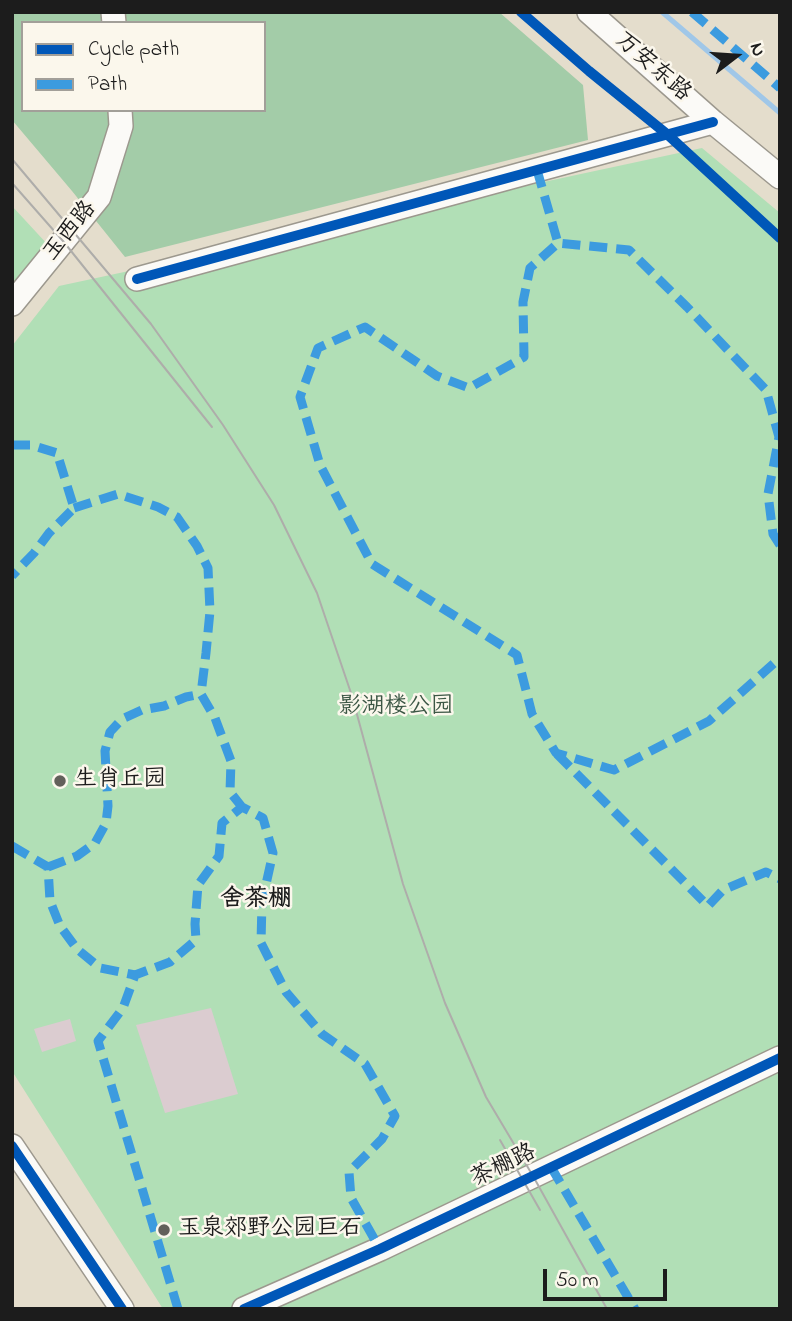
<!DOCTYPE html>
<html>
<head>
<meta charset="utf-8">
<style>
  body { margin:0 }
  #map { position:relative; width:792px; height:1321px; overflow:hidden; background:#e4ddcc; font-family:"Indie Flower",sans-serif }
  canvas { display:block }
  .frame { position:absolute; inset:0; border:14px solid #1c1c1c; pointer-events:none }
  .legend { position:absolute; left:21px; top:21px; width:245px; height:91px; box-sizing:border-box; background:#fbf7ec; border:2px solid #a29f99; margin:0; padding:9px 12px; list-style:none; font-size:21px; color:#1c1c1c }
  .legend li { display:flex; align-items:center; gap:14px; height:35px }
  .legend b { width:35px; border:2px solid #a29f99 }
  .north { position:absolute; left:701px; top:21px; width:70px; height:70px; -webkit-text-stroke:5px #fbf7ec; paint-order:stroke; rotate:73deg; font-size:19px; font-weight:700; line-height:28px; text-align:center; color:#1c1c1c }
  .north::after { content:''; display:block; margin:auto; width:24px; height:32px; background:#1c1c1c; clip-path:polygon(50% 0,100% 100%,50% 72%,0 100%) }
  .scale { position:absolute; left:543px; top:1269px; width:124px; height:32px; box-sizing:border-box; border:4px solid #1c1c1c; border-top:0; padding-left:9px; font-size:21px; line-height:24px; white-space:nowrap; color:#1c1c1c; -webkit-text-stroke:5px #fbf7ec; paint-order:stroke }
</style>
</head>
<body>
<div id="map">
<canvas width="792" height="1321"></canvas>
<div class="frame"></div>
<ul class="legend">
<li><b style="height:9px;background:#0057b8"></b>Cycle path</li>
<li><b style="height:9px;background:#3c9bdf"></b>Path</li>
</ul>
<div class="north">N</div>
<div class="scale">50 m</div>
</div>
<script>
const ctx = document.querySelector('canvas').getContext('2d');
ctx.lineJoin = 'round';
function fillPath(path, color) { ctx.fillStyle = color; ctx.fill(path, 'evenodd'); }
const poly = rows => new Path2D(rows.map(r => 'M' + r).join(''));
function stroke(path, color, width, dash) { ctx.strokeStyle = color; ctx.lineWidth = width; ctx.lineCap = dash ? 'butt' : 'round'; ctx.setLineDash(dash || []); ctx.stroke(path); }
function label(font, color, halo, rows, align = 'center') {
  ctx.font = font + ' "Indie Flower","LXGW WenKai TC",sans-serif'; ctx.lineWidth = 5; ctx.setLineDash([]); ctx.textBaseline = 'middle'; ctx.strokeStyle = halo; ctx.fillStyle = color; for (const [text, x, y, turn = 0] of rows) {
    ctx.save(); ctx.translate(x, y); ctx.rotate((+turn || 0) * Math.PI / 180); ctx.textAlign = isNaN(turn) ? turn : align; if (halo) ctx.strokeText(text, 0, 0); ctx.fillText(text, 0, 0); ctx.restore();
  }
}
fillPath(poly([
  [702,148,780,213,780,1309,163,1309,12,1071,12,346,59,286],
  [12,206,49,246,12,290]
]), '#b1dfb6');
fillPath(poly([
  [12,12,499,12,583,85,588,140,125,257,72,191,12,120],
  [23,23,264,23,264,110,23,110]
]), '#a3cca8');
stroke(poly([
  [662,12,780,113]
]), '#a0c7e8', 5);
fillPath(poly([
  [211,1008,238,1094,165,1113,136,1025],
  [70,1019,76,1041,42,1052,34,1029]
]), '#dbccd0');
const minor = poly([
  [113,12,114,23],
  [589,12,713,122,780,177],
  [137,279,713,122],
  [12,304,99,197,121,126,120,110],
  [12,1146,122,1309],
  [244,1309,380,1249,780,1058]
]);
stroke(minor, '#9c988e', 26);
stroke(minor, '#fbfaf7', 23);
stroke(poly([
  [12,159,151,324,223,425,274,505,317,593,352,696,403,884,445,1003,486,1097,533,1176,607,1309],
  [12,183,63,241,212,427],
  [500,1140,540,1210]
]), '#aeadaa', 2);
stroke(poly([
  [692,12,780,88],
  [537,170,558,243],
  [12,445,31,445,57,453,74,508,49,533,34,553,12,576],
  [74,508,118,494,158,507,177,517,197,546,208,568,210,611,206,653,201,694],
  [780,545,773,534,768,494,779,437,766,390,687,307,629,250,558,243,530,268,523,302,524,357,469,388,437,376,365,327,318,348,300,397,320,465,372,564,517,655,532,714,556,753,614,770,709,721,780,658],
  [557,754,708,906,723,890,766,872,780,879],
  [12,846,48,867,50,901,60,926,77,949,100,968,135,975],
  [48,867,77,856,95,843,106,823,108,806,105,751,110,732,122,719,142,710,164,706,186,697,201,694,215,718,231,761,230,792,242,807],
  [551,1167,635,1309],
  [178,1309,98,1041,123,1008,135,975,170,962,196,940,195,924,198,885,219,856,222,823,242,807,263,818,273,853,262,902,261,943,286,992,322,1034,365,1064,395,1116,382,1139,349,1172,351,1198,380,1249]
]), '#3c9bdf', 9, [18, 9]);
stroke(poly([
  [521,12,589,71,668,135,780,238],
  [137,279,713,122],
  [12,1146,122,1309],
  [244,1309,380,1249,780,1058]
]), '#0057b8', 10);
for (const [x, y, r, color] of [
  [60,781,7,"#62605a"],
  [164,1230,7,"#62605a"]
]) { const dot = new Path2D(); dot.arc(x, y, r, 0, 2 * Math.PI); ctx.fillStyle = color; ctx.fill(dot); stroke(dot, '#fbf7ec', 2.5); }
label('23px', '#1c1c1c', '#fbf7ec', [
  ["万安东路",652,68,41],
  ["玉西路",71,232,-51],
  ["茶棚路",504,1167,-26]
]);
label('23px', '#3c5745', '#fbf7ec', [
  ["影湖楼公园",396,708]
]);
label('23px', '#1c1c1c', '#fbf7ec', [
  ["生肖丘园",74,781],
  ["玉泉郊野公园巨石",178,1230]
], 'left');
label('bold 24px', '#1c1c1c', '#fbf7ec', [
  ["舍茶棚",256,901]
]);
</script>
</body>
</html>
